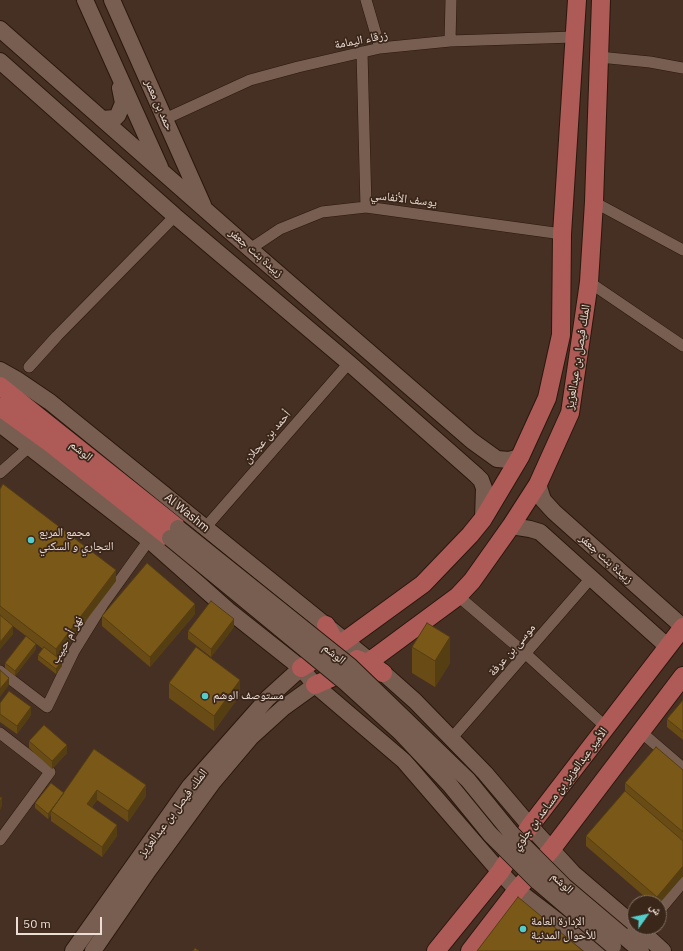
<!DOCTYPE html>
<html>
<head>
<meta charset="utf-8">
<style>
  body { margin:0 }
  #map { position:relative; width:683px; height:951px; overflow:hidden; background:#463023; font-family:"IBM Plex Sans","Noto Naskh Arabic",sans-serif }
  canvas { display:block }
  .north { position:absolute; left:627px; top:895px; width:40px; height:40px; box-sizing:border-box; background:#3b261a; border:1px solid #826f65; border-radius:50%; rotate:57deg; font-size:11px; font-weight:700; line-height:16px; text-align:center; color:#ecddd5 }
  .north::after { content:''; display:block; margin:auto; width:14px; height:18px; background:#53cdca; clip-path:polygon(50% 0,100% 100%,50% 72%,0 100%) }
  .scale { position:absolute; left:16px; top:917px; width:86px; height:18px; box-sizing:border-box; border:2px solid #ecddd5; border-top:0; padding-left:5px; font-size:12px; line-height:14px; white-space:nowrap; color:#ecddd5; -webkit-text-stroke:3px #3b261a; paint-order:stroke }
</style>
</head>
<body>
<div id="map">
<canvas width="683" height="951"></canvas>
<div class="north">ش</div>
<div class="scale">50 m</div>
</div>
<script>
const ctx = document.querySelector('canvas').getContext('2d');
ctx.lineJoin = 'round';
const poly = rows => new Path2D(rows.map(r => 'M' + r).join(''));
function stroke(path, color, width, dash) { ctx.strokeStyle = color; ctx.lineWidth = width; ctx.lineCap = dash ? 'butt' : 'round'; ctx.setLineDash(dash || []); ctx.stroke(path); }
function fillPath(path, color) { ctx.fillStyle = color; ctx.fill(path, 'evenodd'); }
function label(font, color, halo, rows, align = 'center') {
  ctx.font = font + ' "IBM Plex Sans","Noto Naskh Arabic",sans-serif'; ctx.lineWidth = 3.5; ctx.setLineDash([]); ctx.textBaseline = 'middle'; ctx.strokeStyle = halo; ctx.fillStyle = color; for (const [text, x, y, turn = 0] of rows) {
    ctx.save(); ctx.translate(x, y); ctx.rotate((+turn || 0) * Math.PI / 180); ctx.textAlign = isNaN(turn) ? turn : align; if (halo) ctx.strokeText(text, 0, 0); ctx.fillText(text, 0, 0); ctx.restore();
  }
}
const street = poly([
  [366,0,380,48],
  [450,41,451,0],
  [362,52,366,207],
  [599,57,650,62,683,68],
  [165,119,250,80,298,67,380,48,450,41,574,37],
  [594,202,683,250],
  [250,249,280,229,322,212,366,207,562,234],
  [589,282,683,346],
  [29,367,57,336,175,216],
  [0,473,29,447],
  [205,528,349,363],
  [458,596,526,654,607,728],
  [0,671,47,707,74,651,103,604,149,540],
  [641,732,683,768],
  [0,733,50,772,0,840],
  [451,739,591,578],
  [659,911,683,882]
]);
const secondary = poly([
  [85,0,160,167],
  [112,0,203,205],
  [0,29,250,249,472,441,497,459,509,460,520,457],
  [0,61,175,216,349,363,476,475,481,480,484,488,483,519],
  [102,119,115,118,118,115,123,103,120,88],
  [0,370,16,379,50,402,370,661,415,701,485,773,530,826,573,873,635,926],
  [0,424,149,540,228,610,301,668,315,685,404,761,500,872,517,890,597,951],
  [538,484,543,500,554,512,683,627],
  [511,526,530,529,540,532,668,647],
  [637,927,663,951],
  [622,935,641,951],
  [73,951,190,786,268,698,301,668],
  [93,951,148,871,213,782,251,737,283,708,315,685]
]);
const primary = poly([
  [0,386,178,528],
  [0,407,50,443,170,538],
  [326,625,333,638,334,648,333,658],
  [357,659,367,663,383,673],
  [301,668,346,640,423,584,470,535,483,519,520,457,547,398,561,335,562,234,577,0],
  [315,685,370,661,458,596,472,581,511,526,538,484,570,413,589,282,594,202,601,0],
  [436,951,500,872,530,826,683,627],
  [470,951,517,890,551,850,683,676]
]);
stroke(street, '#2b170c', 12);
stroke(secondary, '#2b170c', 18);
stroke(primary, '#2b170c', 20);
stroke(street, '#775e51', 11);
stroke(secondary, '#775e51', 16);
stroke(primary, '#ae5b58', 18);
const secondaryBridge = poly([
  [178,528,350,666,468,780,512,834,564,886,622,935],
  [170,538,345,682,400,732,450,785,490,834,538,882,613,946]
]);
stroke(secondaryBridge, '#2b170c', 18, []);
stroke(secondaryBridge, '#775e51', 16);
fillPath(poly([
  [0,489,116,581,58,658,62,666,56,674,38,660,38,655,43,649,13,626,13,634,0,649],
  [195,614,150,667,102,626,102,616],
  [234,627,211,657,188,639,188,631],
  [412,647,450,663,435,687,412,673],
  [36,649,15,676,5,668,5,663],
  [169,683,240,695,214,731,169,698],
  [683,700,683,740,667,727,667,719],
  [0,703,31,715,17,734,0,722],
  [29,741,67,753,52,769,29,748],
  [94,749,146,796,128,822,97,800,92,807,117,836,102,857,51,821,51,815,48,819,35,808,35,803,64,793],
  [683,770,683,876,659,903,652,903,586,846,586,836,625,791,625,783]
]), '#694c15');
fillPath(poly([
  [116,570,116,581,56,659,56,649],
  [195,604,195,614,150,667,150,657],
  [234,619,234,627,211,657,211,649],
  [13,626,13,634,0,649,0,642],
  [450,637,450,663,435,687,435,661],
  [36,644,36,649,15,676,15,671],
  [62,661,62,666,56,674,56,669],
  [9,678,9,685,0,697,0,689],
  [240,680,240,695,214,731,214,716],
  [31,707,31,715,17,734,17,726],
  [67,745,67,753,52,769,52,761],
  [146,785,146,796,128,822,128,811],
  [97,790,97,800,87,814,87,804],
  [64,794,51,811,51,815,48,819,48,814],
  [2,798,2,806,0,810,0,802],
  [117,825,117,836,102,857,102,847],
  [683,866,683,876,659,904,659,903,657,903,657,897]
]), '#553e11');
const building = poly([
  [3,484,116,570,56,649,0,606,0,489,3,484],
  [147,563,195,604,150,657,102,616,147,563],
  [211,601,234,619,211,649,188,631,211,601],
  [0,615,13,626,0,642,0,615],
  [427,623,450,637,435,661,412,647,427,623],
  [26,636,36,644,15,671,5,663,26,636],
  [44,647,62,661,56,669,38,655,44,647],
  [196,647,240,680,214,716,169,683,196,647],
  [0,670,9,678,0,689,0,670],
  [9,691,31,707,17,726,0,714,0,703,9,691],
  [683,700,683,732,667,719,683,700],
  [44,725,67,745,52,761,29,741,44,725],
  [656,747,683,770,683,832,625,783,656,747],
  [94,749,146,785,128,811,97,790,87,804,117,825,102,847,51,811,94,749],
  [51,783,64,793,48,814,35,803,51,783],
  [625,791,683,841,683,866,657,897,586,836,625,791],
  [0,797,2,798,0,802,0,797],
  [518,897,583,951,477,951,518,897],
  [195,948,199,951,193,951,195,948]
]);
fillPath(building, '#7a5818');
stroke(building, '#553e11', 1);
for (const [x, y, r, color] of [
  [31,540,4,"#53cdca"],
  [205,696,4,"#53cdca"],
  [523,929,4,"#53cdca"]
]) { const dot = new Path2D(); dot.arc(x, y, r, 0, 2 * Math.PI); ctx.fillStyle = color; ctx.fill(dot); stroke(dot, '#3b261a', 1.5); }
label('12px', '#ecddd5', '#3b261a', [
  ["زرقاء اليمامة",361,40,-11],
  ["حمد بن معمر",159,105,66],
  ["يوسف الأنفاسي",404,199,7],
  ["زبيدة بنت جعفر",256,253,41],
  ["الملك فيصل بن عبدالعزيز",578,357,-81],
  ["أحمد بن عجلان",267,437,-49],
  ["الوشم",81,451,39],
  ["Al Washm",187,513,39],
  ["زبيدة بنت جعفر",606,559,42],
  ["نهر أم حبيب",67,640,-61],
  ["موسى بن عرفة",512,650,-49],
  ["الوشم",334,654,39],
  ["الأمير عبدالعزيز بن مساعد بن جلوي",560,789,-53],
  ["الملك فيصل بن عبدالعزيز",173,813,-53],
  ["الوشم",562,883,43]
]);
label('12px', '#ecddd5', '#3b261a', [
  ["مجمع المربع",39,533],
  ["التجاري و السكني",39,547],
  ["مستوصف الوشم",213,696],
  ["الإدارة العامة",531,922],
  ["للأحوال المدنية",531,936]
], 'left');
</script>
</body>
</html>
